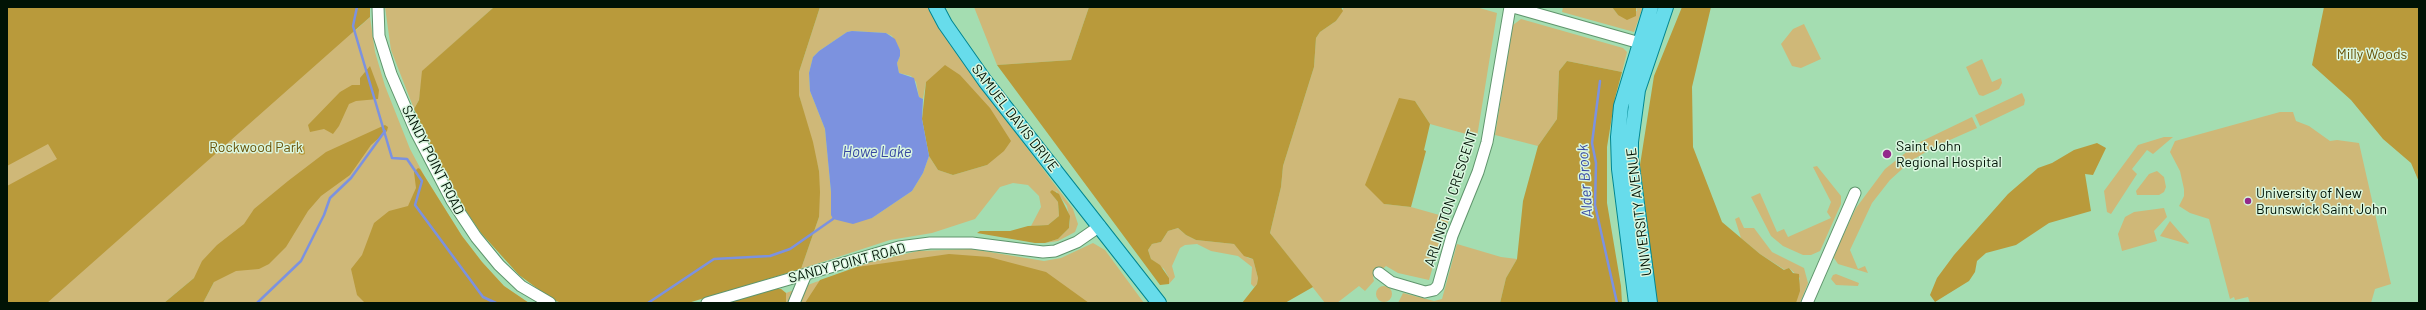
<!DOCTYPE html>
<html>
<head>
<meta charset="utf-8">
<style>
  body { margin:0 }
  #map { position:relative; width:2426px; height:310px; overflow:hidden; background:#a4ddb1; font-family:Barlow,sans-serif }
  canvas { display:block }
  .frame { position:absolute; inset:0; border:8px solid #011305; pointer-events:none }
</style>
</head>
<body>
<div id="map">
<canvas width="2426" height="310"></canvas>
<div class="frame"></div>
</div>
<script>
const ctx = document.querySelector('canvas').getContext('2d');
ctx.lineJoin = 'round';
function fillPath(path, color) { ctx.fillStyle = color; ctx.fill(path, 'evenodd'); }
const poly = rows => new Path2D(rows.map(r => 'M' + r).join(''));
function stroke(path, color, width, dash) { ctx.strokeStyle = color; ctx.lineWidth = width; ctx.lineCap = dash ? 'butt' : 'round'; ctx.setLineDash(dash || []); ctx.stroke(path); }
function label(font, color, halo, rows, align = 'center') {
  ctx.font = font + ' Barlow,sans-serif'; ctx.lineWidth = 3; ctx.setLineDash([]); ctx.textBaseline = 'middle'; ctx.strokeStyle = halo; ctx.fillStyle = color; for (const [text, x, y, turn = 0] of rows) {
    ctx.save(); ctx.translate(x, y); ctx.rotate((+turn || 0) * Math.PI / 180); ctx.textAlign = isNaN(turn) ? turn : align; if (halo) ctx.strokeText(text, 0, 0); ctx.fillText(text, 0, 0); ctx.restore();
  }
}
fillPath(poly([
  [7,7,356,30,370,17,375,52,385,86,410,149,425,177,462,236,482,262,504,286,529,303,203,303,214,282,194,278,164,303,7,303],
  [385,7,494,7,423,71,419,100,414,109,391,50],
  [820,7,929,7,950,45,1073,209,1078,224,1075,232,1058,241,1045,243,1058,239,1069,228,1070,221,1067,206,1056,191,1054,197,1058,202,1059,216,1048,225,1031,226,1041,207,1039,196,1028,185,1013,183,1000,187,975,219,932,233,890,240,801,269,819,217,819,171,799,95,799,72],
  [852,31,886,33,892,36,900,50,900,56,897,63,899,73,911,76,916,82,919,97,923,99,926,82,987,165,953,175,938,170,929,156,923,173,912,191,872,218,831,215,831,192,825,129,810,91,809,73,813,57,819,51,847,32],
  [974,7,1089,7,1071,60,997,65],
  [1344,7,1476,7,1497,13,1477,137,1430,124,1415,101,1384,204,1411,207,1450,218,1441,238,1429,280,1398,273,1386,266,1373,277,1374,281,1365,291,1359,286,1337,303,1325,303,1270,233,1281,187,1283,166,1314,67,1316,38,1320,32,1336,21],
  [1563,7,1612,7,1618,15,1637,11,1636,7,1643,7,1634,32,1562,12],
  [1521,19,1623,48,1627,52,1622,72,1567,61,1559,71,1557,119,1538,146,1495,135,1513,25],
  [1804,24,1821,59,1801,68,1792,66,1781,44,1793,29],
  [1982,59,1992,82,2001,78,2002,83,1999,89,1983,96,1979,95,1966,67],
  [2022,93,2025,100,2024,105,1980,126,1975,115],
  [2280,112,2293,112,2296,121,2309,126,2330,141,2337,140,2359,143,2391,284,2375,289,2371,303,2250,303,2248,297,2235,300,2234,297,2230,299,2209,219,2190,213,2179,206,2184,196,2184,189,2180,171,2170,152,2175,141],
  [1972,117,1977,128,1934,147,1911,161,1890,180,1872,203,1850,250,1858,269,1865,266,1868,273,1838,264,1834,258,1835,253,1856,208,1885,169,1918,143],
  [2164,137,2173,137,2153,154,2147,150,2132,169,2137,174,2111,214,2107,212,2104,191,2138,145],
  [1817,166,1841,196,1841,204,1820,251,1811,255,1803,255,1783,246,1771,236,1751,197,1760,193,1777,232,1784,229,1788,237,1831,218,1827,212,1831,202,1813,167],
  [2157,171,2164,177,2166,187,2164,192,2159,195,2137,195,2136,191,2149,174],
  [2164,208,2167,217,2154,231,2157,241,2122,251,2118,234,2125,217,2134,212],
  [1739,217,1744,228,1754,228,1772,252,1804,268,1808,283,1800,303,1796,303,1800,278,1789,268,1785,270,1760,254,1741,238,1735,219],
  [2170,221,2189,243,2188,244,2160,236],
  [1178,228,1186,235,1196,240,1234,244,1248,258,1253,259,1258,278,1257,284,1254,287,1251,284,1252,267,1238,256,1211,251,1197,244,1185,245,1180,248,1172,266,1175,277,1169,284,1169,278,1164,269,1151,259,1148,250,1152,244,1161,242,1168,231],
  [1093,243,1105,250,1144,303,727,303,775,289,781,289,786,293,870,262,918,251,971,249,1044,261,1061,258],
  [1457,244,1501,257,1517,259,1506,278,1500,303,1398,303,1403,293,1434,301,1442,299],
  [1836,274,1859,283,1858,286,1836,285,1831,279,1833,275],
  '1376 294a8 8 0 1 1 16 0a8 8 0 1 1-16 0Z'
]), '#cfb878');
fillPath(poly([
  [7,7,370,7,370,17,47,303,7,303,7,186,57,159,48,144,7,166],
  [494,7,820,7,799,72,799,95,813,142,819,171,820,192,819,217,801,269,688,303,562,303,553,300,519,275,481,233,466,211,436,156,414,109,419,100,422,71],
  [1089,7,1341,7,1343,11,1336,21,1320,32,1316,38,1314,67,1283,166,1281,187,1270,233,1313,287,1285,303,1242,303,1257,284,1258,278,1253,259,1244,256,1234,244,1196,240,1186,235,1178,228,1168,231,1161,242,1152,244,1148,250,1151,259,1160,265,1169,278,1169,284,1160,285,997,65,1071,60],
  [1612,7,1636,7,1636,16,1627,20,1618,15],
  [1682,7,1711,7,1692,87,1693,147,1722,222,1760,254,1784,270,1789,268,1793,273,1799,274,1800,291,1796,303,1657,303,1640,165,1654,76],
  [2324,7,2419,7,2419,182,2411,163,2383,139,2351,100,2312,65],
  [1567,61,1622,72,1615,98,1607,147,1607,203,1621,286,1622,303,1500,303,1506,278,1517,259,1523,201,1538,146,1557,119,1559,71],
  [945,65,960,75,990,108,1011,141,1004,151,987,165,953,175,938,170,929,156,922,119,926,82],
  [370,66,379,90,378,99,356,101,349,104,339,126,333,134,324,129,310,132,308,125,340,92,352,85,360,85,360,78],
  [1399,98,1415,101,1430,124,1424,150,1426,151,1411,207,1384,204,1365,185],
  [385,125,388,127,387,131,371,145,350,175,321,196,308,211,286,247,269,264,259,269,236,271,214,282,203,303,164,303,194,278,202,261,217,245,244,224,254,209,288,181,326,152],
  [294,140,304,145,305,154,302,155,289,150,288,144],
  [2097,143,2106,148,2093,175,2085,174,2091,211,2049,223,2016,245,1986,253,1977,261,1975,272,1969,281,1935,302,1930,295,1937,278,1954,255,2008,194,2038,168,2052,163,2074,150],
  [418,168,420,169,462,236,482,262,504,286,529,303,365,303,357,295,351,269,362,255,374,223,389,211,408,206,416,188,414,172],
  [1052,190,1059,194,1070,216,1069,228,1058,239,1045,243,1035,243,977,233,980,231,1010,231,1028,226,1048,225,1059,216,1058,202,1050,192],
  [949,254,989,257,1046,272,1089,303,805,303,820,280,857,267],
  [775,289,781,289,786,293,786,303,727,303]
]), '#b99a3b');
fillPath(poly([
  [852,31,886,33,895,39,900,50,900,56,897,63,899,73,914,78,919,97,923,99,922,119,929,156,923,173,912,191,872,218,853,224,833,219,831,215,831,192,825,129,810,91,809,73,813,57,819,51,847,32]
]), '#7c92df');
stroke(poly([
  [357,7,353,26,392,158,407,159,422,181,415,205,483,297,496,303],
  [1600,81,1592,143,1596,163,1595,205,1617,303],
  [257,303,301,261,324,215,330,198,351,178,385,131],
  [648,303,714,259,770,256,790,249,833,219]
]), '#7c92df', 2.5);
const minor = poly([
  [378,7,379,36,391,74,416,132,452,201,476,237,499,265,521,286,550,303],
  [1513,7,1647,45],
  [1379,273,1391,282,1425,292,1434,290,1438,286,1452,236,1478,172,1487,142,1510,7],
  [707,303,899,247,930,243,972,243,1043,252,1055,251,1077,242,1100,226],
  [794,303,806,274],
  [1807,303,1855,193]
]);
const major = poly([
  [936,7,945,24,985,81,1159,303],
  [1636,303,1619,169,1618,137,1621,106,1651,7],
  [1650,303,1631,158,1631,142,1638,90,1666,7]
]);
stroke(minor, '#5f956c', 13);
stroke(major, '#018691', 16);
stroke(minor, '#fff', 11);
stroke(major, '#67dceb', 14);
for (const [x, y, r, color] of [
  [1887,154,5,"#93298b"],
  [2248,201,4,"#93298b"]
]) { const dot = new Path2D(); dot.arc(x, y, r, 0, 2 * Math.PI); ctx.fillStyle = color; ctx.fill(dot); stroke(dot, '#daf6df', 1.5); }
label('14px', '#685308', '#daf6df', [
  ["Milly Woods",2372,54],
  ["Rockwood Park",256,147]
]);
label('14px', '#011305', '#daf6df', [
  ["SAMUEL DAVIS DRIVE",1015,118,52],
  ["SANDY POINT ROAD",433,160,63],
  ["ARLINGTON CRESCENT",1451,198,-72],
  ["UNIVERSITY AVENUE",1639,212,-97],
  ["SANDY POINT ROAD",847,263,-15]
]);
label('14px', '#011305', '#daf6df', [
  ["Saint John",1896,146],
  ["Regional Hospital",1896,162],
  ["University of New",2256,193],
  ["Brunswick Saint John",2256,209]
], 'left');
label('italic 15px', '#3647a2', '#daf6df', [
  ["Howe Lake",877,152],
  ["Alder Brook",1585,181,-94]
]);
</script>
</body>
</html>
